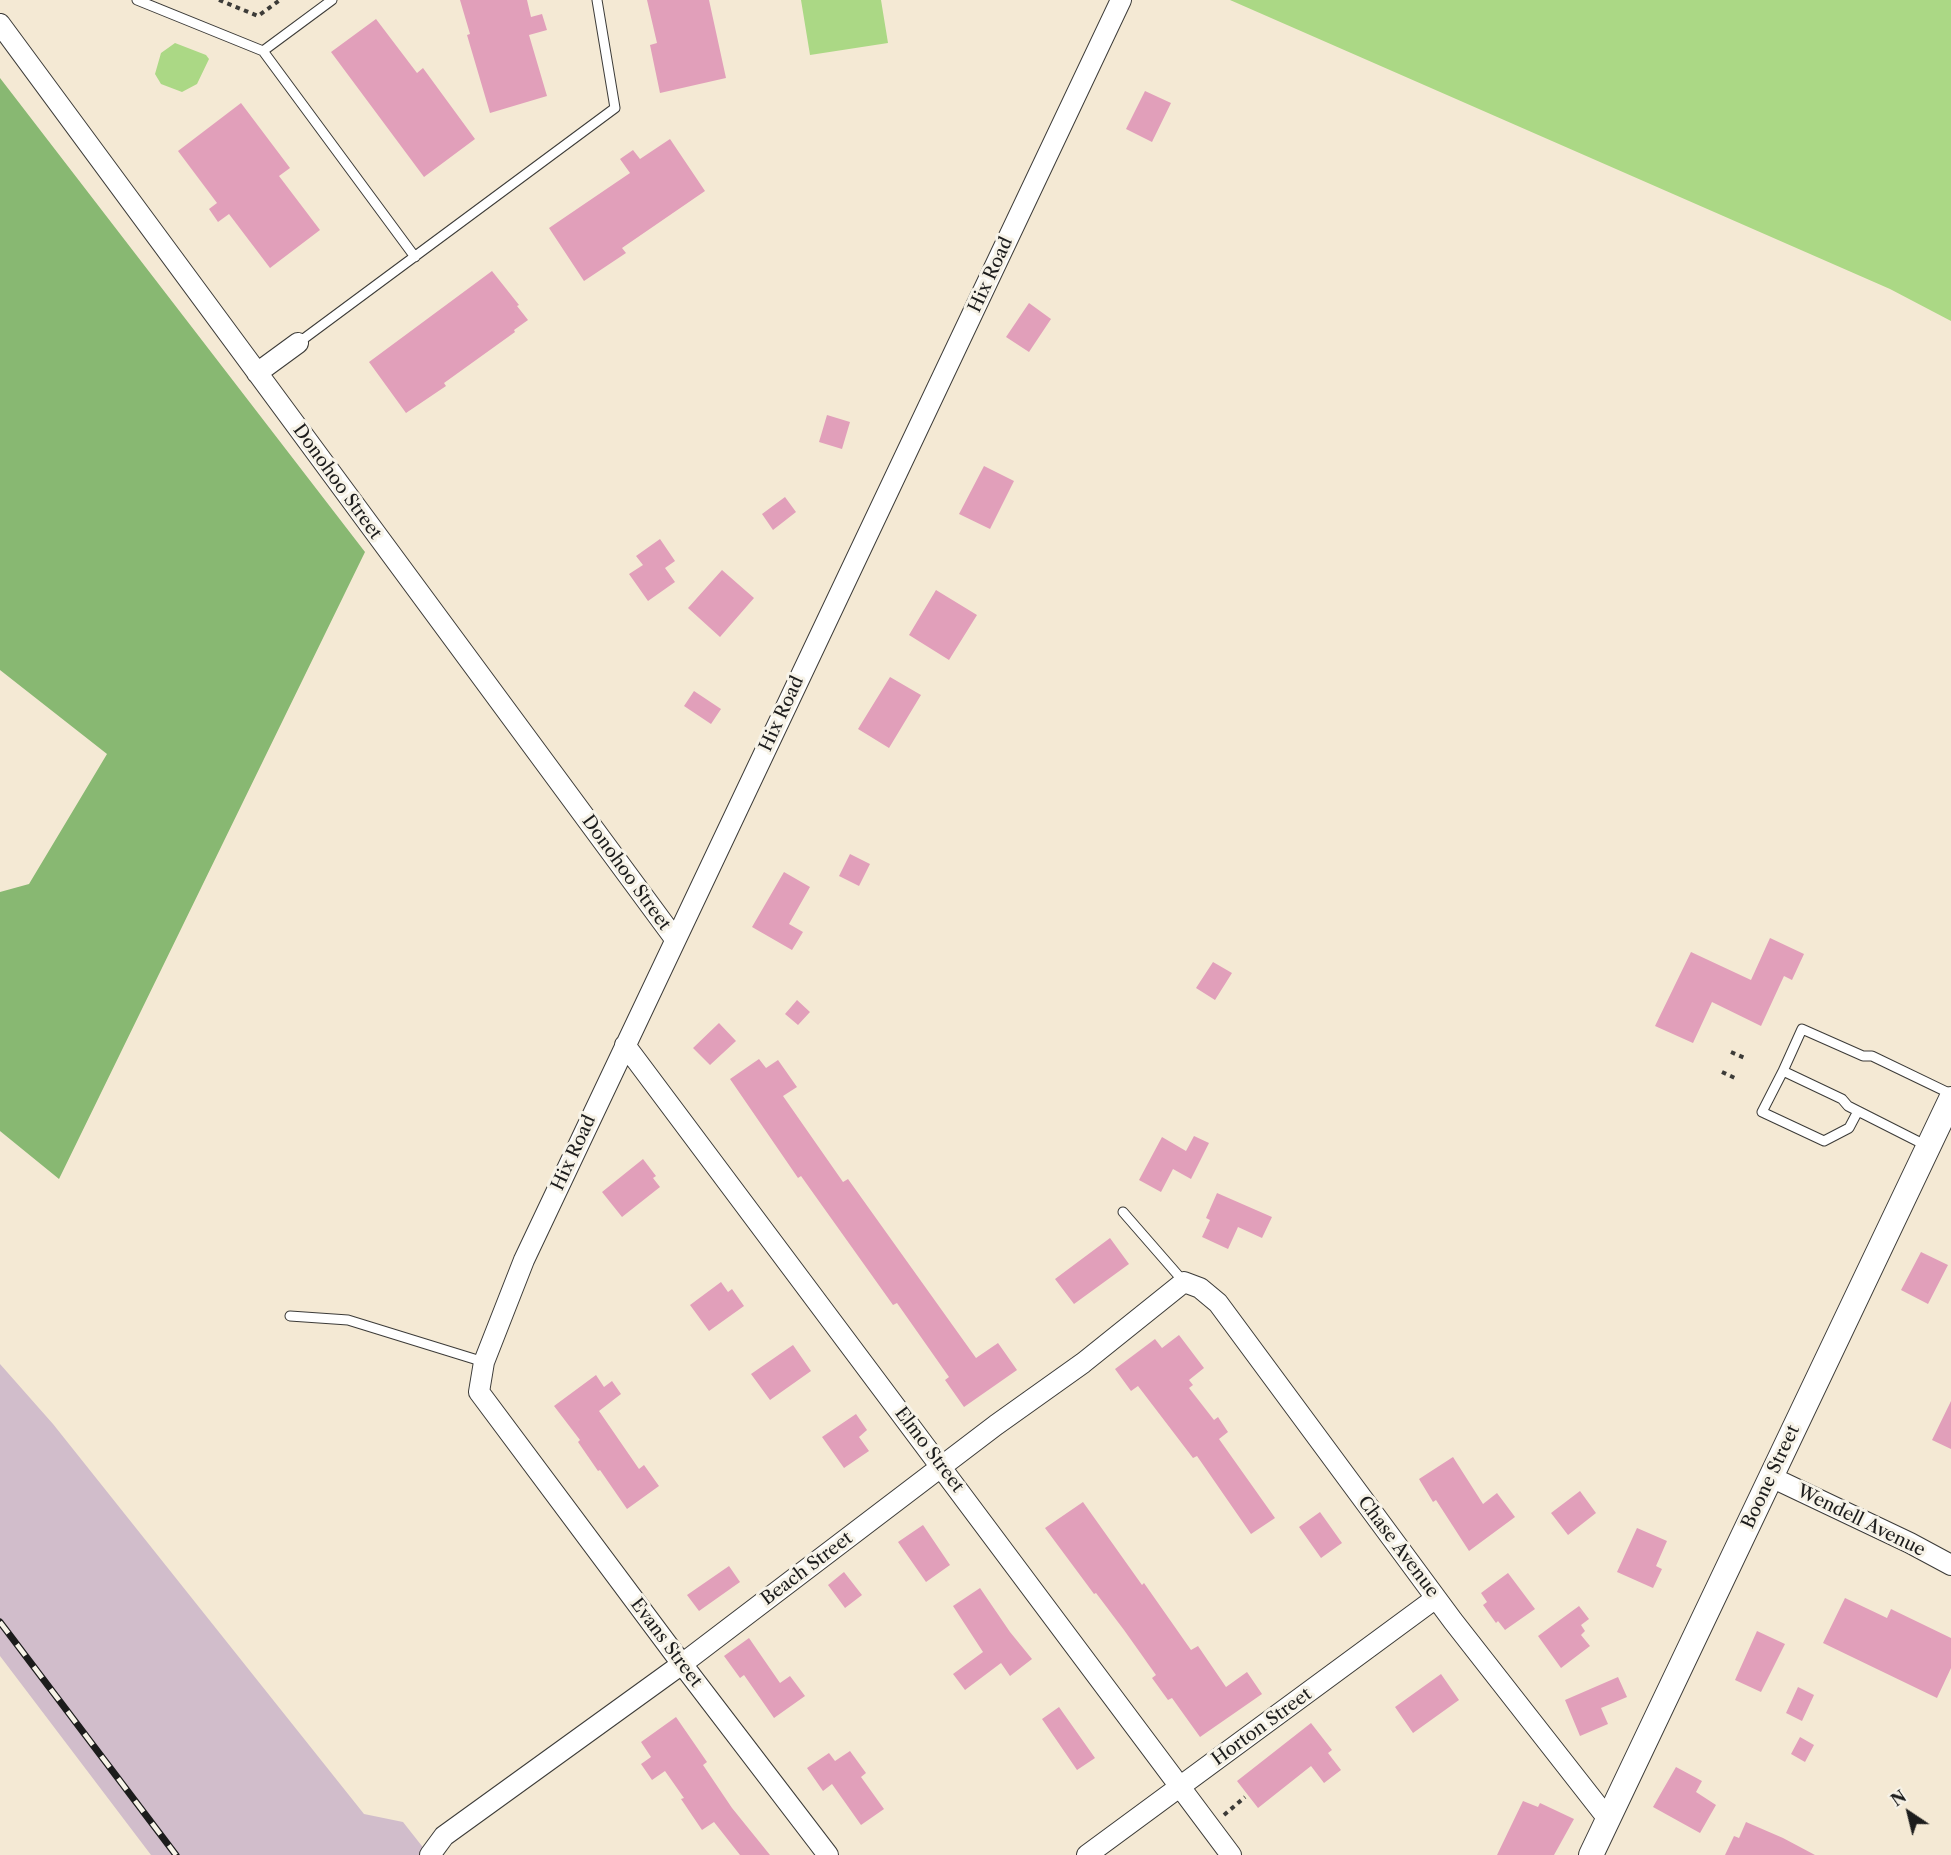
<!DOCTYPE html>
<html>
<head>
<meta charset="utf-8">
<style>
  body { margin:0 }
  #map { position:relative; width:1951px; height:1855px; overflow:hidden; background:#f4e9d4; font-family:"Libre Caslon Text",serif }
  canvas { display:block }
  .north { position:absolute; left:1879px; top:1783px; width:60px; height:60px; -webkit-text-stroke:4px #f7f3e8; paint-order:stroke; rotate:325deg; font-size:16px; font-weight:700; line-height:24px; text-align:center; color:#1c1c1c }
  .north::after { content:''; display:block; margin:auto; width:21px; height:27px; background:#1c1c1c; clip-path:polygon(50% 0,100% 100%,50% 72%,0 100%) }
</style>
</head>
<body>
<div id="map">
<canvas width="1951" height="1855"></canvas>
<div class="north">N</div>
</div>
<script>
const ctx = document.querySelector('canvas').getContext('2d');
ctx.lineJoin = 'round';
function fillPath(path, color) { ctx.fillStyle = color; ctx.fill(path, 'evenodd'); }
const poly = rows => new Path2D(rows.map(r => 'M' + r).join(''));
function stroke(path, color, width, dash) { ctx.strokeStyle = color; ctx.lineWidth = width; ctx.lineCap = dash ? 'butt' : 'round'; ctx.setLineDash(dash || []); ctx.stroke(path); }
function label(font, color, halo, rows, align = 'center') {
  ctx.font = font + ' "Libre Caslon Text",serif'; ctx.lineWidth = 6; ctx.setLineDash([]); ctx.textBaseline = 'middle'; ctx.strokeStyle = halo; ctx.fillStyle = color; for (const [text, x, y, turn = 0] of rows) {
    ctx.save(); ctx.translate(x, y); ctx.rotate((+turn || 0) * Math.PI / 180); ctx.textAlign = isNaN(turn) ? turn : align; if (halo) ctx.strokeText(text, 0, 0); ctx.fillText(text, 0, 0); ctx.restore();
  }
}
fillPath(poly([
  [0,1364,53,1424,364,1814,403,1822,429,1855,151,1855,0,1656]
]), '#d1bdcb');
fillPath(poly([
  [801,0,881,0,888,43,810,55],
  [1230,0,1951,0,1951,321,1890,289],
  [175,43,206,55,209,59,197,84,182,92,161,84,155,74,161,53]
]), '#abd885');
fillPath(poly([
  [0,78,365,552,59,1179,0,1131,0,892,29,884,107,754,0,670]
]), '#88b872');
fillPath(poly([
  [460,0,527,0,531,17,542,14,547,30,529,35,547,96,490,113,467,35,470,34],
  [647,0,709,0,726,78,660,93,650,45,657,43],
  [376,19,417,73,423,68,475,139,424,177,331,52],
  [1145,91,1171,103,1152,142,1126,129],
  [241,103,290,168,279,176,320,230,270,268,229,214,218,222,209,209,217,203,178,151],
  [670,139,705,191,622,248,626,253,584,281,549,228,630,173,620,159,633,150,640,159],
  [492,271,519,305,517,306,528,320,514,330,515,332,444,383,446,386,406,413,369,362],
  [1029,303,1051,319,1029,352,1006,337],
  [827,415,850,422,842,449,819,442],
  [984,466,1014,481,990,529,959,514],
  [785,497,796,512,773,530,762,514],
  [660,539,675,561,665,568,675,582,648,601,629,574,643,565,636,556],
  [722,570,754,598,720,637,688,608],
  [936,590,977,615,949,660,909,635],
  [890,677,921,695,889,748,858,729],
  [694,691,721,709,711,724,684,706],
  [850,854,870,864,859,886,839,876],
  [784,872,810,887,789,924,803,932,792,950,752,927],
  [1770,938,1804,954,1792,980,1784,976,1761,1026,1712,1002,1693,1043,1655,1026,1691,952,1751,980],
  [1213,962,1232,973,1215,1000,1196,988],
  [797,1000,810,1012,798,1025,785,1014],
  [719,1023,736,1041,710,1065,693,1048],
  [759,1059,766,1068,778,1060,797,1087,783,1096,843,1182,848,1179,976,1358,998,1343,1017,1370,964,1407,945,1380,949,1377,897,1303,893,1305,801,1176,798,1178,730,1079],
  [1194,1136,1209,1143,1191,1179,1173,1169,1161,1192,1139,1180,1162,1137,1186,1151],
  [643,1159,656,1176,653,1178,660,1187,622,1217,602,1192],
  [1217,1193,1272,1217,1262,1238,1238,1227,1228,1249,1202,1237,1210,1220,1206,1218],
  [1110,1238,1129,1264,1074,1304,1055,1279],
  [1921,1252,1948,1265,1928,1304,1901,1290],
  [721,1282,728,1292,732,1289,744,1306,709,1331,690,1305],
  [1179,1335,1204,1368,1189,1380,1193,1385,1189,1388,1214,1420,1218,1417,1228,1432,1219,1439,1275,1518,1251,1534,1197,1456,1193,1458,1138,1386,1131,1391,1115,1369,1155,1339,1162,1348],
  [793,1345,811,1371,770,1400,751,1374],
  [596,1375,604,1387,612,1381,621,1394,599,1411,639,1469,644,1465,659,1486,627,1509,600,1470,598,1471,578,1442,580,1440,554,1406],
  [1951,1401,1951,1449,1932,1440],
  [856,1414,867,1430,859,1437,869,1451,844,1468,822,1437],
  [1453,1457,1483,1504,1497,1493,1515,1517,1469,1551,1436,1500,1433,1502,1419,1479],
  [1580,1491,1596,1513,1568,1535,1551,1513],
  [1083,1502,1142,1585,1144,1583,1191,1650,1198,1646,1226,1687,1247,1672,1262,1694,1200,1737,1172,1698,1168,1700,1152,1678,1156,1675,1124,1630,1096,1593,1094,1594,1045,1528],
  [1320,1512,1342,1543,1321,1558,1299,1527],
  [923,1525,950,1565,926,1582,898,1542],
  [1637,1528,1667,1541,1656,1566,1662,1569,1653,1588,1617,1572],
  [729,1566,740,1582,699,1611,687,1595],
  [844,1572,862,1595,845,1608,828,1585],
  [1508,1573,1535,1609,1505,1630,1498,1621,1496,1623,1483,1605,1487,1602,1481,1593],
  [980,1588,1010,1632,1032,1659,1010,1676,1001,1663,965,1690,953,1674,983,1652,953,1606],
  [1845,1598,1887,1618,1891,1609,1951,1638,1951,1668,1937,1698,1823,1643],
  [1579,1606,1589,1619,1581,1625,1585,1631,1581,1635,1590,1646,1561,1668,1538,1636],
  [1757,1631,1785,1644,1761,1692,1735,1680],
  [749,1638,780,1683,790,1676,805,1696,774,1718,744,1675,740,1678,724,1656],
  [1441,1674,1459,1700,1413,1733,1395,1707],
  [1618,1677,1627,1697,1601,1708,1608,1724,1580,1736,1565,1700],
  [1798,1687,1814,1695,1802,1721,1786,1713],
  [1059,1707,1095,1758,1077,1770,1042,1719],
  [676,1717,707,1762,703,1765,732,1808,770,1855,740,1855,714,1822,702,1830,681,1799,684,1798,665,1771,652,1780,641,1764,651,1757,641,1742],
  [1311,1723,1332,1750,1328,1753,1341,1770,1324,1783,1311,1766,1258,1808,1237,1781],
  [1800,1737,1814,1745,1805,1762,1791,1754],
  [850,1751,866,1773,861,1777,884,1809,861,1825,832,1784,823,1791,807,1768,829,1753,835,1761],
  [1676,1767,1702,1781,1696,1792,1716,1805,1700,1833,1653,1807],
  [1523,1801,1538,1807,1540,1803,1574,1819,1554,1855,1497,1855],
  [1746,1822,1783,1838,1815,1855,1725,1855,1734,1836,1739,1838]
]), '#e19fba');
const service = poly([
  [137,0,263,51,332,0],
  [263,51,415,257],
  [298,343,615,108,597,0],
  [1783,1071,1762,1112,1824,1141,1849,1128,1858,1111],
  [1927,1146,1848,1106,1842,1099,1783,1071,1802,1029,1863,1056,1872,1056,1951,1094],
  [1123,1212,1184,1282],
  [290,1316,348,1320,484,1362]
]);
const minor = poly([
  [0,24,675,939],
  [257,373,298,343],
  [625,1045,1231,1855],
  [1771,1477,1910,1543,1951,1565],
  [430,1855,444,1836,682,1664,996,1425,1083,1363,1184,1282,1200,1288,1218,1303,1453,1621,1608,1819],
  [828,1855,682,1664,479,1392,484,1362,524,1260,1121,0],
  [1087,1855,1436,1598]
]);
const tertiary = poly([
  [1591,1855,1951,1099]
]);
stroke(service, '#3c3b38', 11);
stroke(minor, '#3c3b38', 22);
stroke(tertiary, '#3c3b38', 26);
stroke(poly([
  [219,0,258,16,280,0],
  [1731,1052,1747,1059],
  [1722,1072,1737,1079],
  [1224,1815,1245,1797]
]), '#3c3b38', 4, [4.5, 4.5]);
stroke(service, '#fff', 9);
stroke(minor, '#fff', 20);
stroke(tertiary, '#fff', 24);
const rail = poly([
  [0,1622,176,1855]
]);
stroke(rail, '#1c1c1c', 7);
stroke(rail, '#f7f3e8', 4.5, [14]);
label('18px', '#1c1c1c', '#f7f3e8', [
  ["Hix Road",991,275,-65],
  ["Donohoo Street",337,482,54],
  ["Hix Road",782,714,-65],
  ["Donohoo Street",626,873,54],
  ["Hix Road",574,1153,-65],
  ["Elmo Street",929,1450,53],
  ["Boone Street",1771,1477,-65],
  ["Wendell Avenue",1861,1521,26],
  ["Chase Avenue",1398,1547,53],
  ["Beach Street",807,1569,-37],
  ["Evans Street",666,1643,53],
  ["Horton Street",1262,1727,-36]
]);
</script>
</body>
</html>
